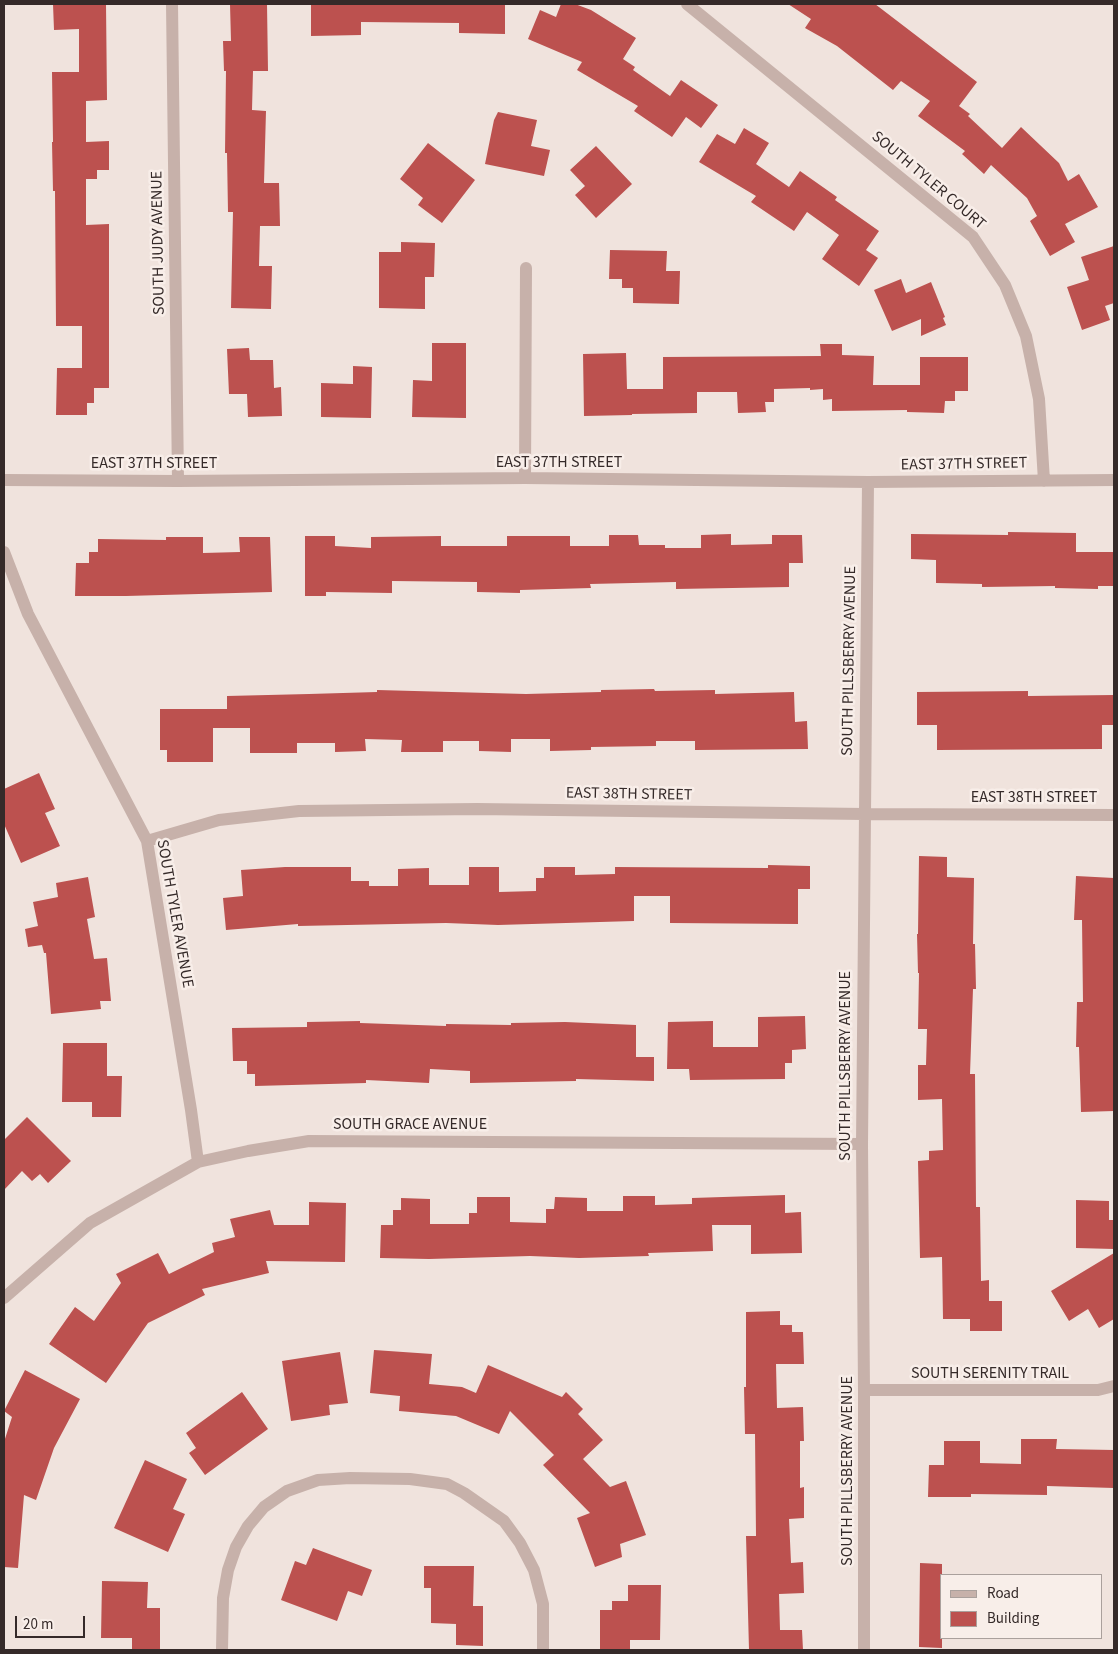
<!DOCTYPE html>
<html>
<head>
<meta charset="utf-8">
<style>
  body { margin:0 }
  #map { position:relative; width:1118px; height:1654px; overflow:hidden; background:#f0e3dd; font-family:"Source Sans 3",sans-serif }
  canvas { display:block }
  .frame { position:absolute; inset:0; border:5px solid #352a29; pointer-events:none }
  .legend { position:absolute; left:940px; top:1574px; width:162px; height:65px; box-sizing:border-box; background:#f8eee9; border:1px solid #aaa09c; margin:0; padding:6px 9px; list-style:none; font-size:15px; color:#352a29 }
  .legend li { display:flex; align-items:center; gap:10px; height:25px }
  .legend b { width:25px; border:1px solid #aaa09c }
  .scale { position:absolute; left:15px; top:1616px; width:70px; height:22px; box-sizing:border-box; border:2px solid #352a29; border-top:0; padding-left:6px; font-size:15px; line-height:18px; white-space:nowrap; color:#352a29; -webkit-text-stroke:4px #f8eee9; paint-order:stroke }
</style>
</head>
<body>
<div id="map">
<canvas width="1118" height="1654"></canvas>
<div class="frame"></div>
<ul class="legend">
<li><b style="height:6px;background:#c7b1aa"></b>Road</li>
<li><b style="height:14px;background:#bc514f"></b>Building</li>
</ul>
<div class="scale">20 m</div>
</div>
<script>
const ctx = document.querySelector('canvas').getContext('2d');
ctx.lineJoin = 'round';
function fillPath(path, color) { ctx.fillStyle = color; ctx.fill(path, 'evenodd'); }
const poly = rows => new Path2D(rows.map(r => 'M' + r).join(''));
function stroke(path, color, width, dash) { ctx.strokeStyle = color; ctx.lineWidth = width; ctx.lineCap = dash ? 'butt' : 'round'; ctx.setLineDash(dash || []); ctx.stroke(path); }
function label(font, color, halo, rows, align = 'center') {
  ctx.font = font + ' "Source Sans 3",sans-serif'; ctx.lineWidth = 5; ctx.setLineDash([]); ctx.textBaseline = 'middle'; ctx.strokeStyle = halo; ctx.fillStyle = color; for (const [text, x, y, turn = 0] of rows) {
    ctx.save(); ctx.translate(x, y); ctx.rotate((+turn || 0) * Math.PI / 180); ctx.textAlign = isNaN(turn) ? turn : align; if (halo) ctx.strokeText(text, 0, 0); ctx.fillText(text, 0, 0); ctx.restore();
  }
}
fillPath(poly([
  [53,4,106,4,107,100,86,101,86,142,109,141,109,170,97,170,97,179,86,179,86,225,109,224,109,388,94,388,94,403,87,403,87,415,56,415,57,368,82,368,82,326,56,326,55,191,53,191,52,142,53,142,52,72,79,72,79,29,54,30],
  [230,4,267,4,268,71,253,71,252,110,266,111,264,183,279,183,280,226,260,226,259,266,272,266,271,309,231,308,233,212,228,212,227,153,225,153,226,71,224,71,223,41,231,41],
  [311,4,505,4,505,34,459,33,459,23,361,22,361,35,311,36],
  [561,4,575,4,591,10,636,38,623,59,635,67,633,70,670,96,681,80,718,105,701,128,686,117,672,137,634,111,638,106,577,70,582,62,528,39,540,10,556,17],
  [788,4,875,4,977,82,959,106,970,114,968,116,1002,148,1021,127,1059,163,1068,181,1079,174,1098,207,1065,224,1075,242,1050,256,1030,221,1037,216,1027,198,991,165,984,174,962,154,965,151,918,116,930,101,901,81,893,90,837,46,805,28,811,19],
  [498,112,537,120,531,146,550,150,544,176,485,164,494,120],
  [744,128,769,143,756,164,789,187,800,171,837,197,835,200,879,231,866,250,878,258,859,286,822,259,839,235,807,212,794,231,751,202,756,196,699,162,717,134,735,144],
  [428,143,475,180,442,223,418,205,423,198,400,179],
  [596,146,632,184,596,218,575,195,585,186,570,170],
  [401,242,435,243,434,277,425,277,425,309,379,308,379,252,401,252],
  [1114,246,1114,303,1105,306,1110,320,1082,330,1067,287,1089,280,1081,257],
  [610,250,667,251,666,271,680,271,679,304,633,303,633,288,622,288,622,279,609,279],
  [901,279,906,293,931,282,945,317,943,318,946,325,921,336,921,319,892,331,874,290],
  [432,343,466,343,466,418,412,417,413,380,432,381],
  [820,344,842,344,842,355,874,356,873,385,920,385,920,357,968,357,968,391,955,391,955,401,945,401,944,413,907,412,907,410,832,411,832,399,823,400,823,389,810,390,810,388,774,389,774,402,765,402,766,412,738,413,737,392,697,392,697,413,632,414,632,415,584,416,583,354,626,353,627,389,663,389,663,357,821,356],
  [249,348,250,360,273,360,274,388,281,387,282,416,248,417,247,394,229,394,227,349],
  [353,366,372,367,371,418,321,417,321,383,353,384],
  [1008,532,1076,533,1076,552,1114,552,1114,586,1098,586,1098,589,1055,588,1055,586,982,587,982,584,936,583,936,560,911,559,911,534,1008,535],
  [731,534,731,545,772,544,772,535,802,535,803,563,789,563,789,587,676,589,676,582,590,584,591,588,520,590,520,593,477,592,477,582,392,581,392,593,326,592,326,596,305,596,305,536,335,536,335,546,371,548,371,537,441,536,441,546,507,546,507,536,570,536,570,546,609,546,609,535,638,535,639,545,665,545,665,548,701,548,701,535],
  [166,537,203,537,203,553,240,552,239,537,270,537,272,592,126,596,75,596,76,563,89,563,89,552,98,552,98,539,166,540],
  [654,689,655,691,715,690,715,694,794,692,795,722,807,721,808,749,695,750,695,741,656,741,656,746,591,747,591,750,550,751,550,739,511,739,511,752,479,751,479,741,443,741,443,752,401,752,402,740,365,739,366,751,335,752,335,743,297,743,297,753,250,753,250,728,213,728,213,762,167,762,167,750,160,750,160,709,227,709,227,696,309,694,377,692,377,690,526,694,601,692,601,690],
  [1028,691,1028,696,1114,695,1114,725,1102,725,1102,749,937,750,937,725,917,725,917,692],
  [39,773,55,809,45,813,60,846,21,863,4,824,4,789],
  [919,856,947,857,947,877,974,878,973,944,975,944,976,989,973,989,970,1074,975,1074,976,1207,980,1207,981,1281,989,1280,989,1301,1002,1301,1002,1331,970,1331,970,1319,943,1319,942,1257,920,1258,918,1161,929,1160,929,1151,943,1150,942,1099,918,1100,918,1065,926,1065,927,1029,918,1029,919,973,918,973,917,934,918,934],
  [768,865,810,866,810,889,798,889,798,924,670,923,670,896,634,896,634,921,498,925,446,923,298,926,298,924,226,930,223,898,243,896,241,870,285,867,351,867,351,881,369,881,369,886,398,886,398,869,429,868,429,885,469,885,469,867,499,867,499,892,536,891,536,878,544,878,544,867,575,867,575,875,615,874,615,867,768,868],
  [1076,876,1114,878,1114,1111,1081,1112,1079,1047,1076,1047,1077,1002,1083,1002,1082,920,1074,920],
  [88,877,95,917,87,919,94,959,107,958,111,1001,100,1001,101,1009,51,1014,46,953,44,953,42,945,28,947,25,929,38,926,33,902,58,897,56,883],
  [805,1016,806,1049,792,1050,792,1063,785,1063,785,1079,690,1080,689,1069,667,1069,668,1022,713,1021,713,1047,758,1047,758,1017],
  [360,1021,360,1023,446,1026,446,1024,511,1025,511,1023,565,1022,636,1025,636,1057,654,1057,654,1081,576,1079,576,1081,470,1083,470,1071,430,1069,429,1083,366,1080,366,1083,255,1086,255,1074,247,1074,247,1061,233,1061,232,1028,307,1027,307,1022],
  [63,1043,107,1043,107,1076,122,1076,121,1117,92,1117,92,1102,62,1102],
  [27,1117,71,1161,48,1183,40,1174,32,1181,22,1171,4,1190,4,1140],
  [785,1195,785,1213,801,1212,802,1253,751,1254,751,1225,712,1225,713,1251,648,1253,649,1256,579,1258,530,1256,429,1259,380,1258,381,1225,393,1225,393,1210,401,1210,401,1198,430,1199,430,1224,469,1224,469,1213,477,1213,477,1197,510,1197,510,1222,546,1223,546,1209,554,1209,555,1197,587,1198,587,1211,623,1211,623,1196,655,1196,655,1205,692,1204,692,1198],
  [1076,1200,1109,1201,1109,1220,1114,1220,1114,1249,1076,1248],
  [309,1202,346,1203,345,1262,266,1261,269,1273,202,1289,205,1295,148,1323,106,1383,49,1344,75,1307,94,1321,121,1283,116,1274,158,1253,169,1274,214,1252,212,1243,235,1237,230,1219,270,1210,274,1225,309,1225],
  [1114,1253,1114,1319,1099,1328,1088,1309,1069,1321,1051,1291],
  [780,1311,780,1325,792,1325,792,1332,803,1332,804,1364,776,1364,777,1408,803,1407,804,1441,800,1441,800,1488,804,1487,804,1518,789,1519,791,1563,803,1562,804,1593,779,1594,780,1630,802,1630,803,1650,749,1650,746,1536,756,1536,755,1434,745,1434,744,1387,746,1387,746,1312],
  [374,1350,432,1354,429,1384,462,1387,476,1393,488,1365,562,1397,566,1392,583,1409,578,1414,603,1440,583,1459,610,1487,626,1481,646,1535,620,1544,622,1557,595,1567,577,1518,590,1513,543,1465,554,1455,510,1411,499,1434,456,1416,399,1411,400,1396,370,1393],
  [340,1352,348,1403,329,1405,330,1415,291,1421,282,1361],
  [25,1370,80,1399,54,1448,36,1500,24,1495,18,1568,4,1567,4,1442,12,1417,4,1411],
  [242,1392,268,1429,205,1475,189,1453,196,1448,186,1433],
  [1021,1439,1057,1439,1056,1449,1114,1450,1114,1488,1047,1486,1047,1495,971,1494,971,1497,928,1497,929,1465,944,1465,944,1441,980,1441,980,1463,1021,1464],
  [145,1460,187,1479,173,1509,185,1514,168,1552,114,1528],
  [313,1548,372,1570,362,1596,348,1591,337,1621,281,1600,295,1561,306,1565],
  [920,1563,942,1564,942,1648,919,1647],
  [424,1566,474,1566,473,1606,483,1606,483,1646,456,1645,456,1624,431,1623,431,1588,424,1588],
  [102,1581,148,1582,147,1608,160,1608,160,1650,132,1650,132,1638,101,1638],
  [628,1585,661,1585,660,1640,630,1640,630,1650,600,1650,600,1610,612,1610,612,1601,628,1601]
]), '#bc514f');
stroke(poly([
  [172,4,178,481],
  [687,4,973,237,1005,285,1026,336,1039,399,1044,481],
  [525,478,526,268],
  [4,480,178,481,525,478,868,482,1114,480],
  [4,552,28,614,147,841,191,1110,198,1162],
  [147,841,219,820,299,811,477,809,864,814,1114,815],
  [4,1298,90,1223,198,1162,248,1151,309,1141,862,1144],
  [864,1390,1098,1390,1114,1386],
  [222,1650,223,1598,228,1570,236,1547,248,1526,264,1507,287,1491,318,1480,350,1478,410,1479,447,1484,464,1493,504,1521,520,1543,534,1570,543,1604,543,1650],
  [864,1650,864,1390,862,1144,868,482]
]), '#c7b1aa', 12);
label('16px', '#352a29', '#f8eee9', [
  ["SOUTH TYLER COURT",928,181,40],
  ["SOUTH JUDY AVENUE",159,243,-91],
  ["EAST 37TH STREET",559,463],
  ["EAST 37TH STREET",154,464],
  ["EAST 37TH STREET",964,465,-1],
  ["SOUTH PILLSBERRY AVENUE",850,661,-89],
  ["EAST 38TH STREET",629,795,1],
  ["EAST 38TH STREET",1034,798],
  ["SOUTH TYLER AVENUE",174,914,80],
  ["SOUTH PILLSBERRY AVENUE",846,1066,-90],
  ["SOUTH GRACE AVENUE",410,1125],
  ["SOUTH SERENITY TRAIL",990,1374],
  ["SOUTH PILLSBERRY AVENUE",848,1471,-90]
]);
</script>
</body>
</html>
